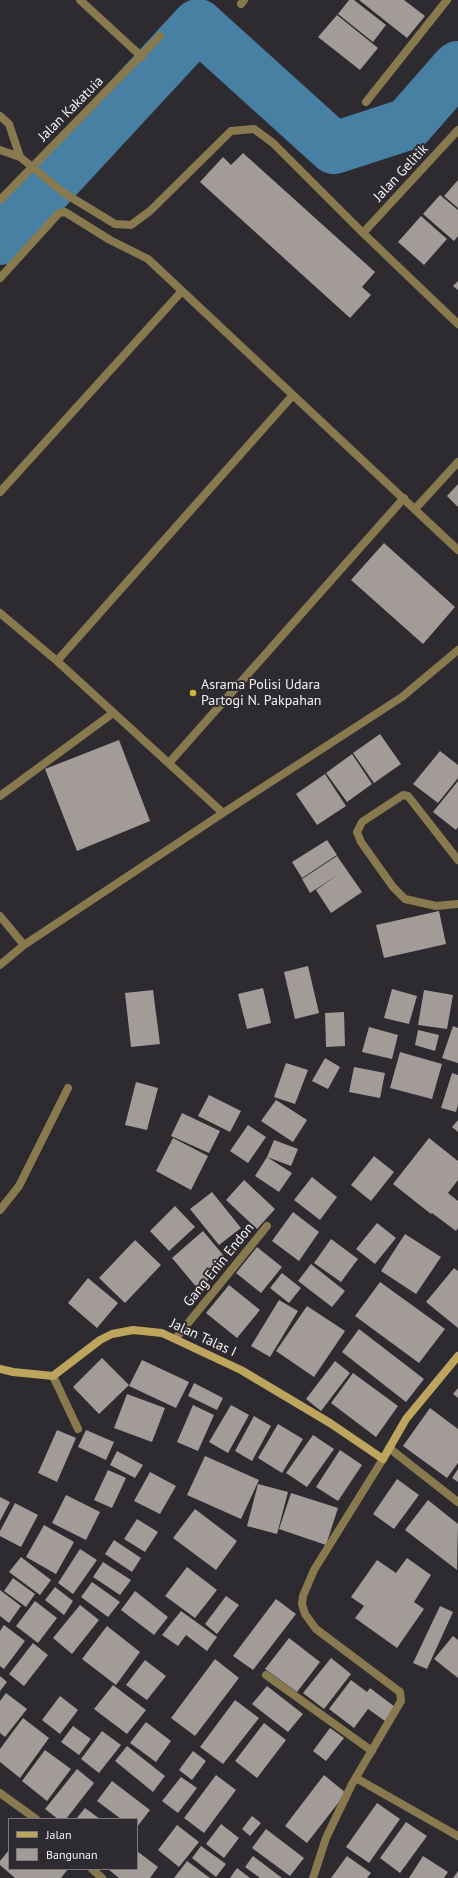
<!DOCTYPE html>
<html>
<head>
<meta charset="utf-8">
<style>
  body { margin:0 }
  #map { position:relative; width:458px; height:1878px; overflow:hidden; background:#2e2b30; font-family:"PT Sans",sans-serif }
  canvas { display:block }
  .legend { position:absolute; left:8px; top:1818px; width:130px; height:52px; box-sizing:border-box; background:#2e2b30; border:1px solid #7c7a7e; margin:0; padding:5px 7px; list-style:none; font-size:12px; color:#f2f0f3 }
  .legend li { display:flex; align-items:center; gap:8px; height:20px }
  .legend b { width:20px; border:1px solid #7c7a7e }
</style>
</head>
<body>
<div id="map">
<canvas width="458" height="1878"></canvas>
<ul class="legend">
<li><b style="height:5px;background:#bea55e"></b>Jalan</li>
<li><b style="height:11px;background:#a29b98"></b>Bangunan</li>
</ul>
</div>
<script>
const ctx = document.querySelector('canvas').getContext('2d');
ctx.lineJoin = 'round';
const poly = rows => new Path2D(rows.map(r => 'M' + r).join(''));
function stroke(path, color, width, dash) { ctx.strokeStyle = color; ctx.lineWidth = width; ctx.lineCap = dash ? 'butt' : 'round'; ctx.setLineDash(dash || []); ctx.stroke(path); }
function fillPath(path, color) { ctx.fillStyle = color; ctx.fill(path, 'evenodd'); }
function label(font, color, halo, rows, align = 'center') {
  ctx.font = font + ' "PT Sans",sans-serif'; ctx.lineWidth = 4; ctx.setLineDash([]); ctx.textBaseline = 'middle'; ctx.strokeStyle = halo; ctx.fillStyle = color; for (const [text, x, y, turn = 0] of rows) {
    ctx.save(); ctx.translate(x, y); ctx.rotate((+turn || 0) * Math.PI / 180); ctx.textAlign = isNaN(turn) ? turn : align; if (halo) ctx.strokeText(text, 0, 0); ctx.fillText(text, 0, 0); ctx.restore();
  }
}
stroke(poly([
  [0,239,198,25,334,148,408,124,458,67]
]), '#4780a3', 52);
fillPath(poly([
  [349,0,354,0,386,25,373,42,338,14],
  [359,0,404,0,425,16,407,38],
  [337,15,378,48,360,70,318,37],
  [243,153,375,272,362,287,371,295,350,318,200,182,223,157,231,165],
  [458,180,458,208,444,196],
  [440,195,458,210,458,236,454,241,423,214],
  [421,216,447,239,424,265,398,242],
  [458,281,458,290,453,286],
  [458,484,458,507,447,496],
  [384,543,455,607,423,644,351,580],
  [380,734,401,764,374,783,353,753],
  [119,740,150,821,77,851,45,769],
  [440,751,458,765,458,778,438,803,413,784],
  [352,754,372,784,347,802,326,773],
  [325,774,346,806,317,825,296,794],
  [458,781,458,827,456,830,433,812],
  [327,840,337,855,302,878,292,862],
  [337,856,362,892,331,913,316,890,339,874,310,893,302,879],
  [439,911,446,944,384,958,376,925],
  [308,966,319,1013,295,1019,284,972],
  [263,988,271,1023,247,1029,238,994],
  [392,989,417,996,409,1024,384,1018],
  [153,990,160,1044,131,1047,125,993],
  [424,990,453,995,447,1029,418,1025],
  [344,1012,345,1046,326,1047,325,1013],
  [453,1026,458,1028,458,1063,442,1058],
  [369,1027,398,1035,392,1059,362,1052],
  [418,1030,439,1035,435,1051,415,1045],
  [400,1052,442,1064,432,1099,390,1088],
  [325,1058,340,1067,328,1089,312,1081],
  [286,1063,308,1070,295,1104,274,1097],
  [354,1067,385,1073,380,1098,349,1092],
  [452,1073,458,1075,458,1105,456,1112,441,1108],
  [136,1082,158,1088,147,1130,125,1125],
  [209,1095,241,1111,230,1132,198,1116],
  [276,1100,307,1120,293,1142,261,1121],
  [182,1113,220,1131,209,1153,171,1136],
  [458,1120,458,1132,452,1127],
  [248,1125,266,1137,248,1163,230,1151],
  [173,1138,208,1156,191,1190,156,1171],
  [429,1138,458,1161,458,1180,448,1193,458,1201,458,1228,456,1231,432,1213,431,1214,393,1184],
  [274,1140,298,1149,291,1166,267,1157,292,1173,279,1192,255,1176,267,1157],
  [374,1156,394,1172,371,1201,351,1185],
  [312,1177,337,1197,320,1220,294,1200],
  [244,1180,275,1209,257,1229,226,1200],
  [212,1192,241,1228,219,1245,190,1209],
  [175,1206,195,1227,169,1251,150,1231],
  [293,1212,319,1232,299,1261,272,1241],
  [377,1223,396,1238,375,1264,356,1249],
  [203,1231,229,1262,198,1289,172,1258],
  [405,1234,441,1257,416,1294,381,1271],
  [331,1239,358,1259,341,1282,314,1263],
  [135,1240,161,1265,125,1303,99,1278],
  [257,1247,282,1267,261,1293,236,1273],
  [311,1264,345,1291,332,1307,298,1281],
  [454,1268,458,1271,458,1328,426,1302],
  [282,1273,301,1288,289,1303,270,1288],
  [88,1278,118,1303,97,1328,68,1303],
  [380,1282,445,1329,419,1363,355,1316],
  [229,1285,260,1310,237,1338,206,1313],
  [279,1300,298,1311,270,1357,251,1346],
  [307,1306,345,1331,314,1377,276,1351],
  [359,1329,424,1379,406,1402,342,1352],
  [102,1358,129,1385,99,1414,73,1387],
  [142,1360,189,1382,176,1408,129,1386],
  [335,1361,350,1373,321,1411,306,1399],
  [353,1373,398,1406,376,1437,331,1403],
  [194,1383,223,1398,217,1410,188,1396],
  [458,1388,458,1398,453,1394],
  [127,1394,165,1408,152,1442,114,1428],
  [193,1405,214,1415,198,1451,177,1442],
  [231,1405,249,1415,228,1453,209,1442],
  [430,1408,458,1429,458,1463,447,1478,403,1446],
  [254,1416,271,1426,252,1461,235,1451],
  [278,1424,303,1439,282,1473,258,1458],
  [57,1430,76,1438,57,1482,38,1473],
  [86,1430,114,1442,106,1460,78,1447],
  [313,1435,334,1449,307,1487,286,1473],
  [340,1450,362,1465,338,1501,316,1487],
  [117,1451,143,1465,135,1478,110,1465],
  [205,1456,259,1480,241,1519,187,1495],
  [458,1469,458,1482,452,1478],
  [108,1470,126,1478,112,1508,94,1500],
  [150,1472,176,1486,160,1514,134,1501],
  [397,1479,419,1495,394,1529,373,1514],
  [258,1484,288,1492,277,1534,247,1526],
  [291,1493,338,1508,326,1545,279,1529],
  [66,1495,100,1512,86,1540,52,1523],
  [0,1497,10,1502,0,1521],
  [428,1500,458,1524,457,1570,405,1530],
  [15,1503,38,1515,21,1547,0,1536,0,1531],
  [195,1509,237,1541,216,1570,173,1538],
  [137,1519,158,1532,145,1552,124,1539],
  [44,1525,74,1542,56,1574,26,1557],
  [114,1540,141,1558,132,1572,105,1554],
  [80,1549,97,1560,73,1594,58,1583],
  [21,1557,51,1580,40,1595,9,1572],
  [407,1558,431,1575,414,1602,424,1609,397,1648,355,1618,364,1606,351,1597,377,1560,396,1573],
  [103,1562,131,1580,120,1595,93,1577],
  [187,1567,217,1590,195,1618,165,1596],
  [13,1578,35,1594,26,1607,4,1591],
  [92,1582,120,1602,108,1617,81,1597],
  [55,1587,73,1601,64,1615,45,1600],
  [0,1590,21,1606,9,1623,0,1616],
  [135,1591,168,1617,154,1635,121,1610],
  [226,1596,239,1605,217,1634,205,1624],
  [276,1599,296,1614,253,1670,233,1656],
  [35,1601,57,1618,38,1643,16,1626],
  [80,1605,99,1620,72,1654,53,1638],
  [440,1606,453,1612,427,1669,413,1663],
  [181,1611,217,1637,207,1651,186,1635,178,1646,162,1635],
  [4,1625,25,1641,4,1669,0,1666,0,1631],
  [107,1626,140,1652,116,1685,82,1659],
  [453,1636,458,1640,458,1678,434,1659],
  [289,1638,320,1662,297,1692,265,1669],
  [33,1643,48,1655,24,1686,9,1674],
  [331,1658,351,1674,324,1709,303,1693],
  [215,1659,239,1678,195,1736,171,1718],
  [145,1660,166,1676,147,1700,126,1685],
  [0,1676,7,1682,0,1691],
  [351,1680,367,1692,370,1688,395,1707,385,1721,368,1709,354,1728,329,1709],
  [113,1685,146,1710,127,1734,94,1709],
  [267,1686,303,1714,288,1732,252,1704],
  [6,1693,27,1709,5,1737,0,1733,0,1701],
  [60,1696,78,1710,60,1734,42,1720],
  [235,1700,259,1718,223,1764,200,1747],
  [23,1718,49,1738,20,1778,0,1762,0,1749],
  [146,1722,171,1741,156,1762,130,1743],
  [264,1723,286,1740,257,1778,235,1761],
  [73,1726,91,1739,79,1755,61,1742],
  [330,1728,344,1738,326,1761,313,1751],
  [102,1731,121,1745,99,1773,81,1759],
  [127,1746,165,1776,153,1792,115,1761],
  [45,1750,71,1769,47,1801,22,1781],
  [193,1751,206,1761,192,1780,179,1770],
  [77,1769,94,1783,66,1819,58,1819,45,1809],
  [216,1775,236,1790,204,1833,184,1818],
  [324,1775,346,1793,307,1843,285,1826],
  [181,1777,197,1788,178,1813,162,1801],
  [112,1781,150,1810,137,1827,137,1819,121,1819,97,1801],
  [377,1803,400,1819,369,1863,346,1847],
  [85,1808,100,1819,76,1819],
  [252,1816,261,1823,250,1836,242,1829],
  [406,1822,427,1836,400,1873,380,1858],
  [221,1824,239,1838,224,1858,206,1844],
  [177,1825,199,1842,179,1867,158,1850],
  [266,1829,304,1858,290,1876,252,1848],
  [201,1846,226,1864,216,1877,192,1858],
  [9,1850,9,1869,68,1869,61,1878,15,1878,0,1865,0,1861],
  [137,1851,158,1867,150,1878,119,1878,108,1869,137,1869],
  [253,1856,282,1878,260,1878,245,1867],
  [347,1856,371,1873,367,1878,331,1878],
  [423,1856,448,1872,444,1878,409,1878],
  [187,1861,210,1878,174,1878],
  [237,1868,250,1878,230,1878],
  [458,1871,458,1878,453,1878]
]), '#a29b98');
stroke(poly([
  [0,796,113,713]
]), '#89794e', 8);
stroke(poly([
  [80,0,142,57],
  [241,4,244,0],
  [366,102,447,0],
  [0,116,9,124,20,157],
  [0,150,20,157,64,193,115,224,131,225,150,211,231,131,254,129,273,143,363,233,458,324],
  [0,200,160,36],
  [363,233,458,130],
  [0,278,59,213,65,212,110,240,148,259,458,550],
  [0,492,182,291],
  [415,509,458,462],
  [0,613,57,661,223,813,402,697,458,650],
  [57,661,293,395],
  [169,763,404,498],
  [458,860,408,796,403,795,362,822,357,832,361,842,393,887,405,899,436,906,458,904],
  [0,916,24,945],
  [0,965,24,945,223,813],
  [0,1210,19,1186,68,1088],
  [176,1338,267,1226],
  [53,1376,78,1429],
  [389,1448,458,1502],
  [266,1675,372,1751],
  [356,1778,458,1836],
  [0,1793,36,1819],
  [92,1869,102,1878],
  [313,1878,326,1838,352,1784,401,1701,400,1692,316,1629,305,1614,302,1604,303,1596,314,1570,383,1459]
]), '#89794e', 8);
stroke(poly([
  [0,1369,13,1372,53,1376,100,1340,112,1334,133,1330,162,1333,241,1370,330,1423,383,1459,406,1419,458,1356]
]), '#bea55e', 8);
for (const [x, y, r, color] of [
  [193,693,4,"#d1b736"]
]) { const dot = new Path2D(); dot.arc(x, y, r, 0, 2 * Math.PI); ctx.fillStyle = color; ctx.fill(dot); stroke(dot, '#2e2b30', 1.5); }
label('14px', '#f2f0f3', '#2e2b30', [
  ["Jalan Kakatuia",71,109,-45],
  ["Jalan Gelitik",401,173,-47],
  ["Gang Enin Endon",219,1265,-51],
  ["Jalan Talas I",203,1338,25]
]);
label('14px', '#f2f0f3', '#2e2b30', [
  ["Asrama Polisi Udara",201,685],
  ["Partogi N. Pakpahan",201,701]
], 'left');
</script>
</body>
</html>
